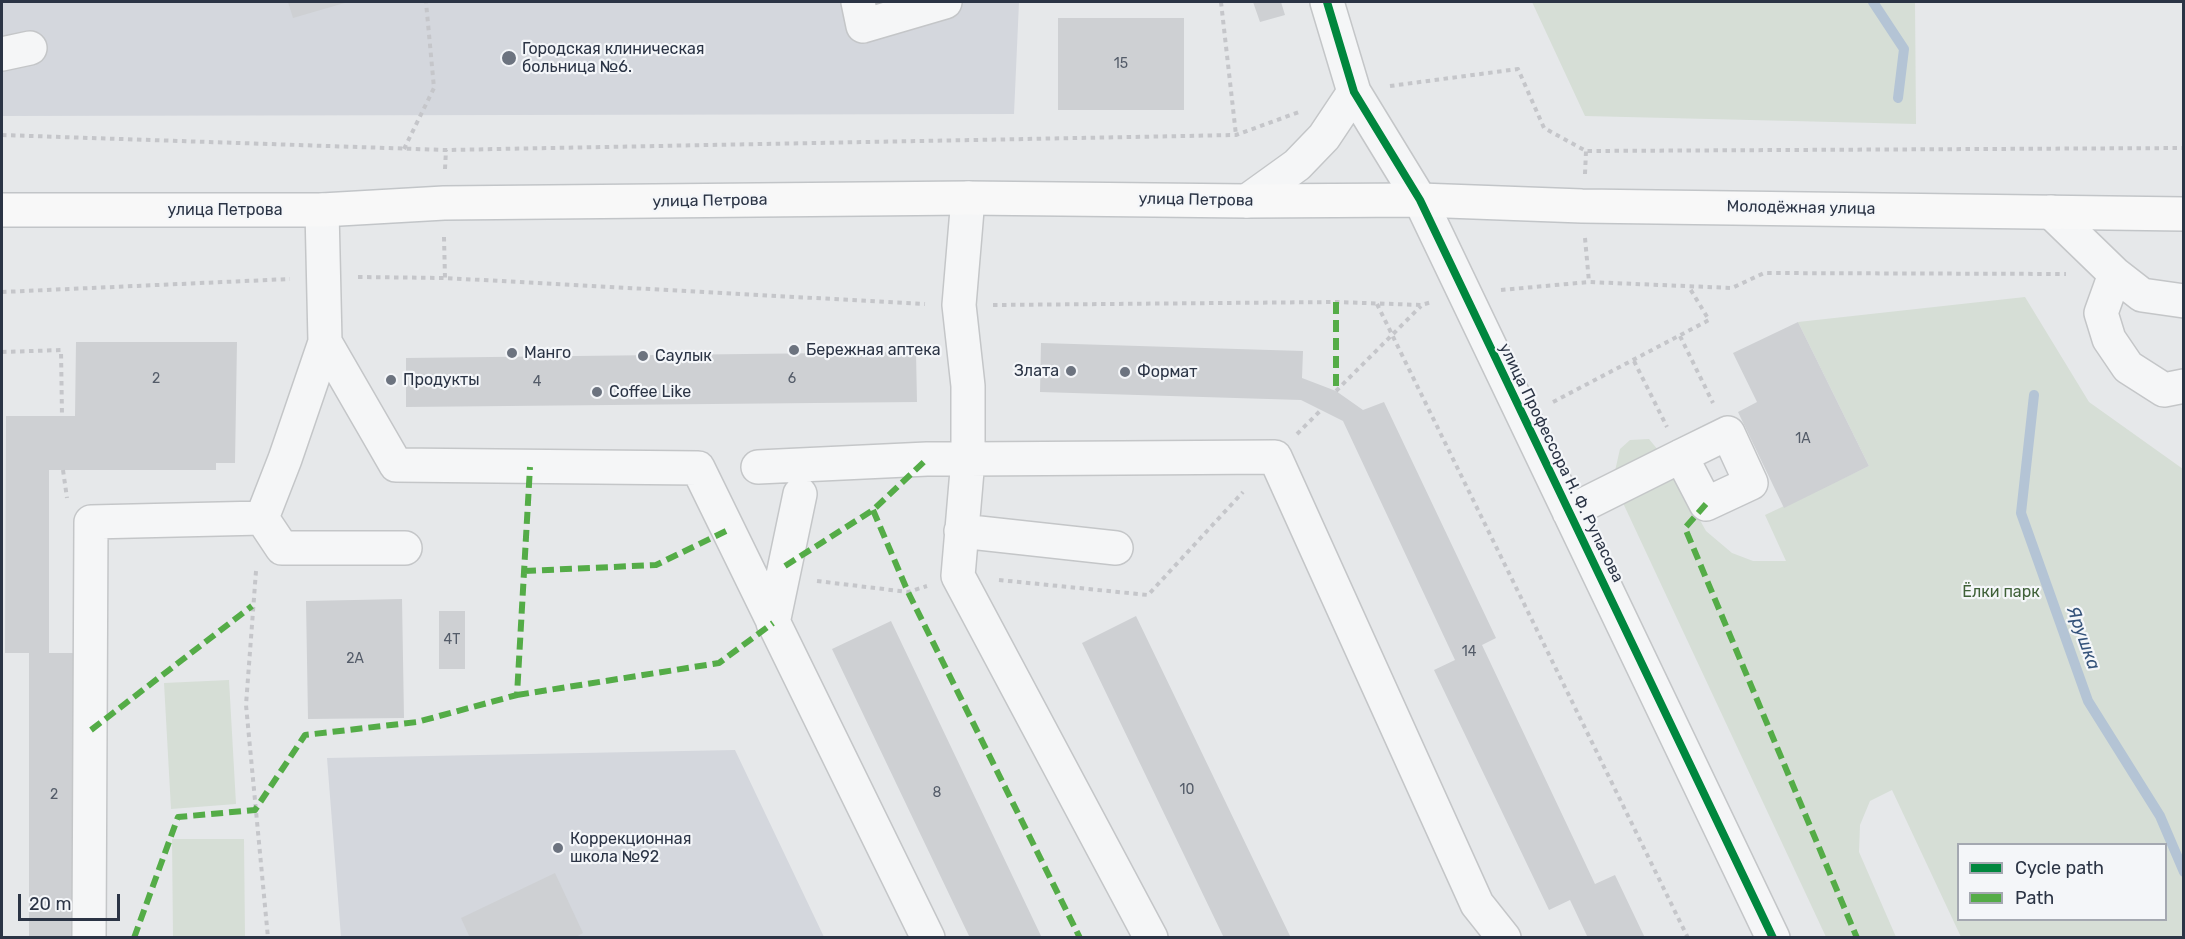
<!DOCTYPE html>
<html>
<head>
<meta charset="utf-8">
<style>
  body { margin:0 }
  #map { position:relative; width:2185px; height:939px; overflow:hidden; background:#e6e8ea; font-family:Rubik,sans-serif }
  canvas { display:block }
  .frame { position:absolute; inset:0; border:3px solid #2b3445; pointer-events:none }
  .legend { position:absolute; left:1957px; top:843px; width:210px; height:78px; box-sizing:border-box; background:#f4f6f9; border:2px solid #a4a8b1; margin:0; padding:8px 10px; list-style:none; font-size:18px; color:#2b3445 }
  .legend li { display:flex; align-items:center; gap:12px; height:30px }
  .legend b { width:30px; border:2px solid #a4a8b1 }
  .scale { position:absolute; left:18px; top:894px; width:102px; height:27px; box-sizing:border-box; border:3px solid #2b3445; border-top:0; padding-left:8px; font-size:18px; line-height:21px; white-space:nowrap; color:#2b3445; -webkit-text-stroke:4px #f4f6f9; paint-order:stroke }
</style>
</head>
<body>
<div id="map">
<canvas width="2185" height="939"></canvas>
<div class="frame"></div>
<ul class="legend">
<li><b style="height:8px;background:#00873e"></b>Cycle path</li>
<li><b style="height:8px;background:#54ac47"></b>Path</li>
</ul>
<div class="scale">20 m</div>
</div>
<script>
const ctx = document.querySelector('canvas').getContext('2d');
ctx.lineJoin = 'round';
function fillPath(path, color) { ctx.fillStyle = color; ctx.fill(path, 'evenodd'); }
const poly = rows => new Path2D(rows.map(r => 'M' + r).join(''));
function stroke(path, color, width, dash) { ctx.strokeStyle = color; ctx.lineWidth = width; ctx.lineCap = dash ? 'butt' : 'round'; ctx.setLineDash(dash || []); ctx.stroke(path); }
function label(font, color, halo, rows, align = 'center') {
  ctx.font = font + ' Rubik,sans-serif'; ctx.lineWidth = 4.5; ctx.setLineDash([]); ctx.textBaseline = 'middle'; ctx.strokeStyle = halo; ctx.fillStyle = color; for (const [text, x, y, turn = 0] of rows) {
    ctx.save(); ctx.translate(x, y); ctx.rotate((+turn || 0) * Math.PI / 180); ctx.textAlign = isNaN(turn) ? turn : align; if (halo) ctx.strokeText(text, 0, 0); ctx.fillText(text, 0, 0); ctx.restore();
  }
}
fillPath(poly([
  [2,2,1019,2,1014,114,2,116],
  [735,750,824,937,341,937,327,758]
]), '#d4d7dd');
fillPath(poly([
  [1532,2,1915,2,1916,124,1585,116],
  [2025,297,2089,402,2183,469,2183,937,1961,937,1892,790,1870,801,1860,825,1859,852,1896,937,1826,937,1623,503,1615,471,1620,449,1630,440,1649,439,1667,461,1706,531,1732,553,1753,561,1786,561,1765,515,1869,466,1798,322],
  [1958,844,2166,844,2166,920,1958,920],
  [229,680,236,804,171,809,164,683],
  [172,839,244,839,245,937,173,937]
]), '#d6ded6');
stroke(poly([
  [1873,2,1904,49,1898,98],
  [2034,395,2021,513,2088,701,2160,816,2184,872]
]), '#b4c4d5', 10);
fillPath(poly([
  [288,2,348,2,293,18],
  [1253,2,1281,2,1285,15,1260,22],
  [1058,18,1184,18,1184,110,1058,110],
  [1798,322,1869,466,1784,508,1738,412,1757,402,1733,353],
  [76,342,237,342,235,463,216,463,216,470,49,470,49,653,79,653,78,938,29,938,29,653,5,653,6,416,75,416],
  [1041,343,1303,351,1302,378,1336,391,1363,410,1384,402,1496,638,1482,645,1595,884,1615,875,1645,938,1588,938,1570,900,1549,910,1434,670,1455,660,1343,421,1301,400,1040,392],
  [916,352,917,402,406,407,406,358],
  [402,599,404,718,308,719,306,601],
  [439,611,465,611,465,669,439,669],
  [1136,616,1291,938,1224,938,1082,643],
  [891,621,1042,938,970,938,832,649],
  [555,873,583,933,574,938,470,938,461,918]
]), '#ced0d3');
const minor = poly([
  [858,2,863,26,945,2],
  [1327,2,1354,92,1420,200,1773,938],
  [2,54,30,48],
  [968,198,959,305,968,386,968,459,1275,457,1477,904,1504,938],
  [1247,201,1297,165,1324,137,1354,92],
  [2051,212,2115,274,2142,295,2184,301],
  [2115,274,2101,313,2109,339,2128,367,2164,390,2184,386],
  [325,342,396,465,698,468,928,938],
  [758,467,927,459,968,459,958,576,1151,938],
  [1569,512,1681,456,1728,433,1751,483,1706,504,1681,456],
  [262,518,282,548,405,548],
  [961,531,1116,548],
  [773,623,800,494],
  [89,938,91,522,262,518,285,459,325,342,322,210]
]);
const major = poly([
  [2,210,322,210,444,203,968,198,1247,201,1420,200,1582,206,2184,214]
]);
stroke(minor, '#c4c6c8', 36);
stroke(major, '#c2c5c8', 36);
stroke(poly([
  [1221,2,1236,135],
  [1390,86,1518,69,1544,128,1586,151,2184,148],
  [2,135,446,150,1236,135,1299,112],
  [404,149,434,88,426,2],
  [445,169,446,150],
  [1585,174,1586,151],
  [444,237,445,278],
  [1585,238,1589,282],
  [358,277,445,278,925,304],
  [1501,290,1589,282,1732,288,1764,273,2066,274],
  [2,292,290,279],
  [1377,304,1688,938],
  [993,305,1336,302,1421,305,1432,302],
  [1680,336,1713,403],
  [2,352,61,350,62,416],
  [1634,361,1667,427],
  [1336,391,1421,306],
  [1553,402,1709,320,1689,287],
  [1297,434,1321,410],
  [63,470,67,498],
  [256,571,246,705,268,938],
  [999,580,1148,595,1243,492],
  [817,581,908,592,927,586]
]), '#c5c6ca', 4, [4.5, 4.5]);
stroke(minor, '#f5f6f7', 33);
stroke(major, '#f8f8f8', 33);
stroke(poly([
  [1336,302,1336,391],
  [1706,504,1685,528,1857,938],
  [873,510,908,592,1080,938],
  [785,566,873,510,927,459],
  [524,571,656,565,728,530],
  [517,695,719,663,773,623],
  [91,730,252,606],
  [134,938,178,817,255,810,305,735,417,722,517,695,530,467]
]), '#54ac47', 6, [12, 6]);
stroke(poly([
  [1327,2,1354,92,1420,200,1773,938]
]), '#00873e', 8);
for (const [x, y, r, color] of [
  [509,58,8,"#6c737f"],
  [794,350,6,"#6c737f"],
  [512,353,6,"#6c737f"],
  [643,356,6,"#6c737f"],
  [1071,371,6,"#6c737f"],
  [1125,372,6,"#6c737f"],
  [391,380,6,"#6c737f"],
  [597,392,6,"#6c737f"],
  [558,848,6,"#6c737f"]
]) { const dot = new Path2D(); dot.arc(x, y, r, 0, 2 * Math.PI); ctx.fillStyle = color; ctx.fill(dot); stroke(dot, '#f4f6f9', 2); }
label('14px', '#545c69', null, [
  ["15",1121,64],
  ["2",156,379],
  ["6",792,379],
  ["4",537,382],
  ["1А",1803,439],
  ["4Т",452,640],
  ["14",1469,652],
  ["2А",355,659],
  ["10",1187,790],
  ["8",937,793],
  ["2",54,795]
]);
label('16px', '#2b3445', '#f4f6f9', [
  ["Городская клиническая",522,49],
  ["больница №6.",522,67],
  ["Бережная аптека",806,350],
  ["Манго",524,353],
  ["Саулык",655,356],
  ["Злата",1059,371,"right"],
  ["Формат",1137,372],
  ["Продукты",403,380],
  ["Coffee Like",609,392],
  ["Коррекционная",570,839],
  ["школа №92",570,857]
], 'left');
label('16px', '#2b3445', '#f4f6f9', [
  ["улица Петрова",1196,200,1],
  ["улица Петрова",710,201,-1],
  ["Молодёжная улица",1801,208,1],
  ["улица Петрова",225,210],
  ["улица Профессора Н. Ф. Рупасова",1561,463,64]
]);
label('16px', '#3f6138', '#f4f6f9', [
  ["Ёлки парк",2001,592]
]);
label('italic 18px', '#34527a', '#f4f6f9', [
  ["Ярушка",2083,638,70]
]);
</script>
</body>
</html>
